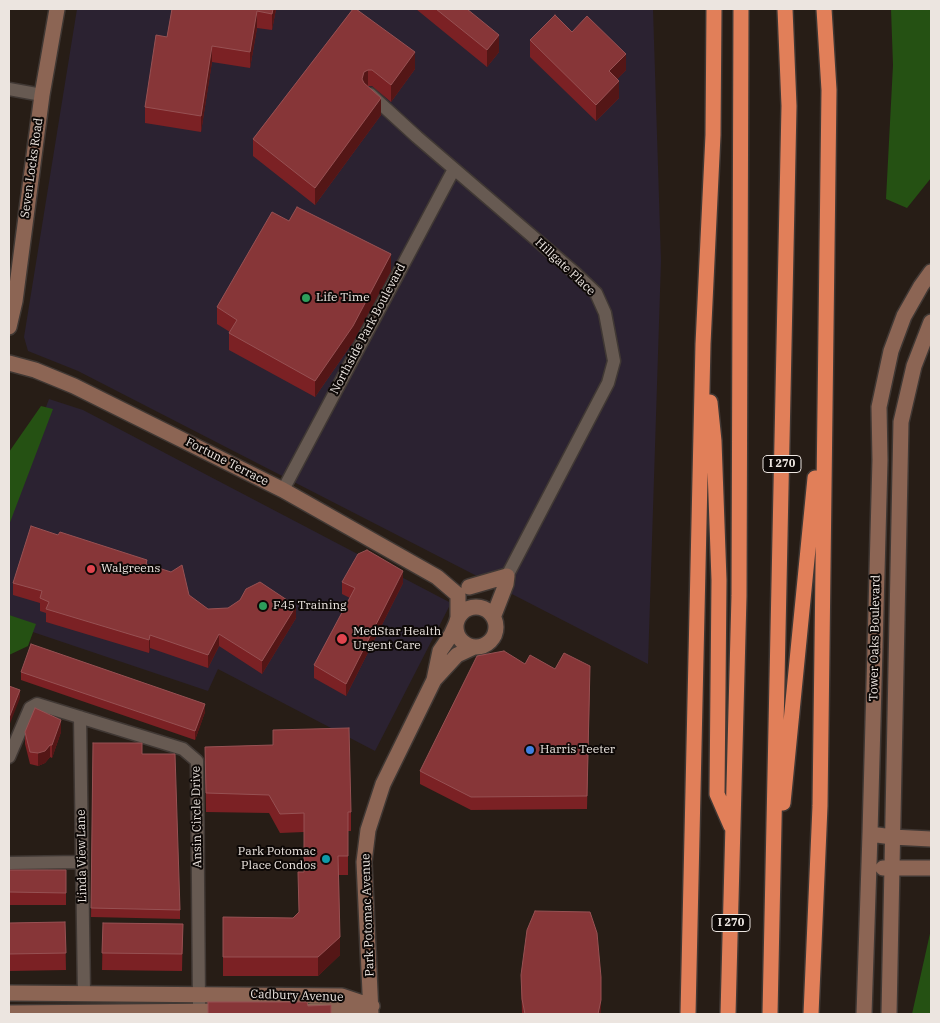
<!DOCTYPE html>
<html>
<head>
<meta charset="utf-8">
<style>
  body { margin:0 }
  #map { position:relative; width:940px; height:1023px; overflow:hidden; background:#271d16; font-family:"IBM Plex Serif",serif }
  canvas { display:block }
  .frame { position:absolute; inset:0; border:10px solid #ece5e0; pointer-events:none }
</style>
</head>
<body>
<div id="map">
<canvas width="940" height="1023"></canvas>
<div class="frame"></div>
</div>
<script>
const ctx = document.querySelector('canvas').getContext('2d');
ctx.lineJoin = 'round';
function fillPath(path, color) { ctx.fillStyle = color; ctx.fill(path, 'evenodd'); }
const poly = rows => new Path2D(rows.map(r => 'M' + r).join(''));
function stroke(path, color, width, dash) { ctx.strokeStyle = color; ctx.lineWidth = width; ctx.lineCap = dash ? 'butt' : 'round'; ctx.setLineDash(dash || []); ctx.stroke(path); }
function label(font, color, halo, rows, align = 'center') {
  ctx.font = font + ' "IBM Plex Serif",serif'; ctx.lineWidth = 4; ctx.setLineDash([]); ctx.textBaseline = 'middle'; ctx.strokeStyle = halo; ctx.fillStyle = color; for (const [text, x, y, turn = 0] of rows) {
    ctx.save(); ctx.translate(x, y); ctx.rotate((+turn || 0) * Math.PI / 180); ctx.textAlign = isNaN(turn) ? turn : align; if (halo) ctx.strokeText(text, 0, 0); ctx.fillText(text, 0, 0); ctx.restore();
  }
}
fillPath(poly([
  [77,9,653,9,661,261,648,664,78,371,28,351,24,337],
  [49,399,83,410,451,603,375,751,218,669,208,691,9,624,9,506]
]), '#2b2231');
fillPath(poly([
  [891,9,931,9,931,178,907,208,886,199,893,65],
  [41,406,53,409,9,525,9,452],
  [9,615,36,624,28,646,9,655],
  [931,929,931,1014,912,1014]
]), '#255113');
const street = poly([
  [9,89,42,95],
  [370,94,417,137,574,272,596,293,605,313,614,361,608,383,507,576],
  [283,490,454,169],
  [80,717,84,994],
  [9,757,30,708,37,704,183,749,197,761,199,1004],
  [9,863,82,862]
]);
const secondary = poly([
  [9,327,15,301,42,95,57,9],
  [9,363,35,370,74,386,283,490,437,577,458,595,458,617],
  [469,587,507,576,506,584,494,615],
  '456 627a20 20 0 1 1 40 0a20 20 0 1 1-40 0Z',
  [434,680,457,655,474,647],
  [870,834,892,837,931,839],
  [883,868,931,868],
  [9,993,342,996,372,1006],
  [311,1011,347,1011,370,1006],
  [9,1013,228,1011],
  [371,1014,364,862,368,830,383,784,434,680,440,651,451,635,456,624],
  [864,1014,870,834,880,460,879,407,891,351,904,316,921,286,931,272],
  [889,1014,901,422,914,366,931,322]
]);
const highway = poly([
  [710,402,714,441,719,580,717,794,731,826],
  [783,803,815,478],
  [688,1014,703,344,713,135,714,9],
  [728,1014,739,596,741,9],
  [770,1014,789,106,785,9],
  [811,1014,820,806,829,90,824,9]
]);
stroke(street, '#403834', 15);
stroke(secondary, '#403834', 18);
stroke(highway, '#403834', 18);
stroke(street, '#675a52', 12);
stroke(secondary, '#8c6554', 15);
stroke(highway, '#e17f59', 15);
fillPath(poly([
  [172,9,276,9,272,30,257,28,250,68,212,62,201,132,145,123,145,107,167,37],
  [353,9,415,69,391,102,372,86,368,86,381,115,315,205,253,156,253,139],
  [416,9,467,9,499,52,487,67],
  [572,32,626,70,617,79,619,98,596,121,530,57,530,40],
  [289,221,391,271,353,342,315,397,229,350,229,333,230,332,217,324,217,307],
  [58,535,147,564,208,609,296,618,262,674,219,646,208,668,150,648,149,653,46,622,46,613,40,611,40,603,13,595,13,583],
  [342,582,403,583,346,696,314,678,314,665,350,598,342,594],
  [525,664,555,669,590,678,587,809,471,810,420,784,420,771],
  [21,672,205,712,195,740,21,680],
  [273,730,351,812,351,831,348,831,348,875,339,875,340,955,318,976,223,976,223,917,293,918,299,912,304,872,304,832,280,833,269,813,206,812,205,747,273,745],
  [25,732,61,732,52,758,50,757,45,763,38,766,30,764,25,744],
  [93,743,142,754,180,910,180,919,91,917],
  [9,870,66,870,66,905,9,905],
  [65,922,66,970,9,971,9,923],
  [103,923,183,924,182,971,102,970],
  [521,975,601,977,601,1014,522,1014]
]), '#7b2124');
fillPath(poly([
  [273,9,276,9,272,30,272,14],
  [257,11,257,28,250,68,250,52],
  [499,35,499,52,487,67,487,50],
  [212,46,212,62,201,132,201,116],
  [415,52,415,69,391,102,391,85],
  [626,54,626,70,609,88,609,71],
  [368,70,368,86,364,89,362,79,364,72],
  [619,81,619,98,596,121,596,105],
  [381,98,381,115,315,205,315,188],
  [391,254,391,271,353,342,315,397,315,381],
  [403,571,403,583,346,696,346,684],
  [296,606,296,618,262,674,262,661],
  [219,634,219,646,208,668,208,655],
  [150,635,150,648,149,653,149,640],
  [20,690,20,698,9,726,9,718],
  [205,704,205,712,195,740,195,731],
  [61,720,61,732,52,758,52,745],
  [50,745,50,757,45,763,38,766,38,753],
  [340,937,340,955,318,976,318,957],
  [601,977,601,1014,598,1014]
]), '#541616');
const building = poly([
  [172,9,273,9,272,14,257,11,250,52,212,46,201,116,145,107,156,35,167,37,172,9],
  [353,9,356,9,415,52,391,85,372,70,368,70,364,72,362,79,364,83,381,98,315,188,253,139,353,9],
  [436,9,467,9,499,35,487,50,436,9],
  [555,15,572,32,587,16,626,54,609,71,619,81,596,105,530,40,555,15],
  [297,207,391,254,353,326,315,381,229,333,237,320,217,307,272,212,289,221,297,207],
  [31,526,58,535,60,532,147,560,146,564,171,572,182,565,189,595,208,609,228,608,240,600,246,589,260,582,296,606,262,661,219,634,208,655,150,635,149,640,46,609,49,602,40,598,42,591,13,583,31,526],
  [367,550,403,571,346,684,314,665,355,588,342,582,358,554,367,550],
  [31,644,205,704,195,731,21,672,31,644],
  [504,651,525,664,530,655,555,669,564,653,590,666,587,796,471,797,420,771,477,656,504,651],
  [9,686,20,690,9,718,9,686],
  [35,708,61,720,52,745,50,745,45,751,38,753,30,752,25,732,35,708],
  [349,728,351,812,348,812,348,856,338,856,340,937,318,957,223,957,223,917,293,918,299,912,298,872,304,872,304,813,280,814,269,795,206,793,205,747,273,745,273,730,349,728],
  [93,743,142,743,142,754,175,754,180,910,91,908,93,743],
  [9,870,66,870,66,893,9,892,9,870],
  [535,911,590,912,597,933,601,977,601,1000,598,1014,525,1014,522,999,521,975,527,930,535,911],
  [65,922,66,953,9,954,9,923,65,922],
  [103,923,183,924,182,954,102,953,103,923],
  [208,1002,307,1002,308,1006,331,1005,331,1014,208,1014,208,1002]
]);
fillPath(building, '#873638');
stroke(building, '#975153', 1);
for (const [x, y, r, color] of [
  [306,298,5,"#2e9e5b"],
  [91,569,5,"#e0444e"],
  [263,606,5,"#2e9e5b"],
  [342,639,6,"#e0444e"],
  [530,750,5,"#3f7fe0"],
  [326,859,5,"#0f9aa8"]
]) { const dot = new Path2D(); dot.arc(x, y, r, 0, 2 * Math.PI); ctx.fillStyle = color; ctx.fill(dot); stroke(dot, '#0d0806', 2); }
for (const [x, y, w] of [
  [782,464,38],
  [731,923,38]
]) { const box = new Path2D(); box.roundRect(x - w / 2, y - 8.5, w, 17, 4); ctx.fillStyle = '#0d0806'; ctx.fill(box); stroke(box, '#ece5e0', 1); }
label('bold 11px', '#ece5e0', null, [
  ["I 270",782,464],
  ["I 270",731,923]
]);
label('12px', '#ece5e0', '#0d0806', [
  ["Seven Locks Road",32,168,-82],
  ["Hillgate Place",565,267,43],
  ["Northside Park Boulevard",368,329,-62],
  ["Fortune Terrace",227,462,27],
  ["Tower Oaks Boulevard",875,638,-89],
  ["Ansin Circle Drive",197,817,-91],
  ["Linda View Lane",82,856,-91],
  ["Park Potomac Avenue",368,915,-92],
  ["Cadbury Avenue",297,996,2]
]);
label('12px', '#ece5e0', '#0d0806', [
  ["Life Time",316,298],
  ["Walgreens",101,569],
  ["F45 Training",273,606],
  ["MedStar Health",353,632],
  ["Urgent Care",353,646],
  ["Harris Teeter",540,750],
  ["Park Potomac",316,852,"right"],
  ["Place Condos",316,866,"right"]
], 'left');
</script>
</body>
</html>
